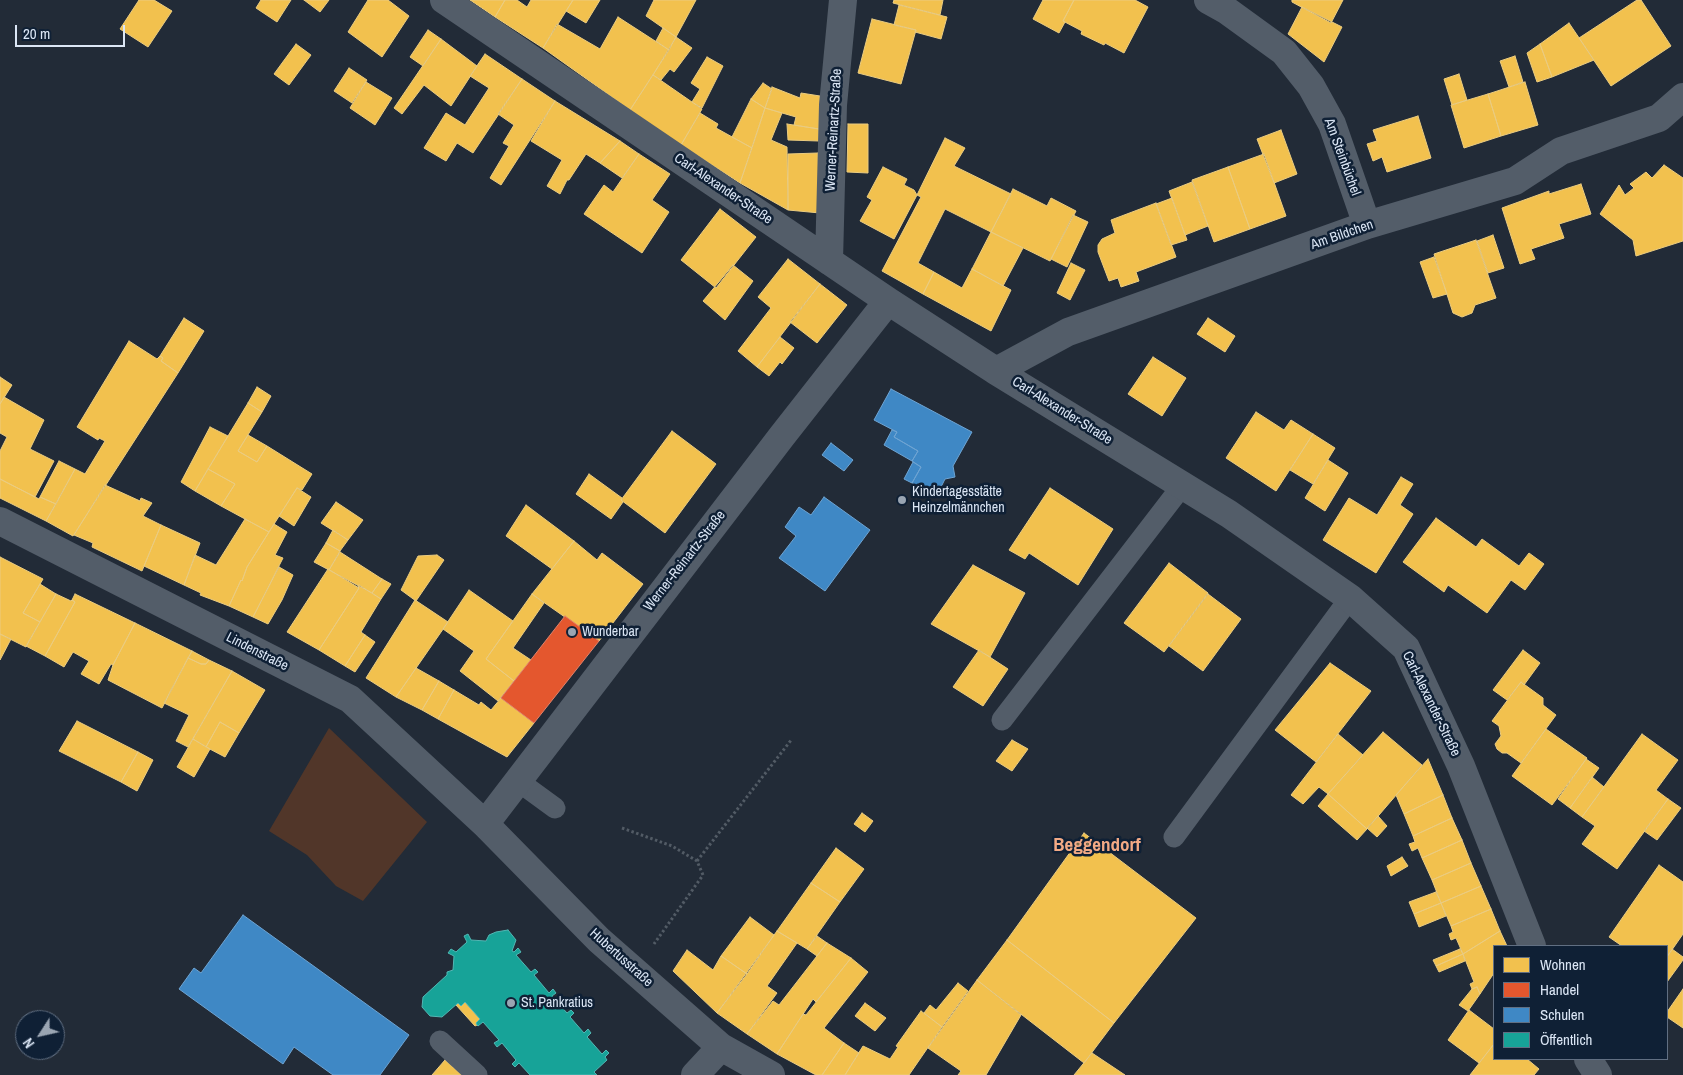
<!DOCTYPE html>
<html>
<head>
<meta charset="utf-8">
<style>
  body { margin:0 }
  #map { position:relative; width:1683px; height:1075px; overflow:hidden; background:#222b37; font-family:"Archivo Narrow",sans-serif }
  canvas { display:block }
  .legend { position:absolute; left:1493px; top:945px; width:175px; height:115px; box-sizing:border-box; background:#0f2035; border:1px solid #616f82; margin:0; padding:6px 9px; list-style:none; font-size:15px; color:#dbe6f5 }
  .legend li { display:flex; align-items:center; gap:10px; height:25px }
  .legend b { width:25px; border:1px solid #616f82 }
  .north { position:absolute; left:15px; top:1010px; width:50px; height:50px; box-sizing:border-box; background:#0f2035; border:1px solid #616f82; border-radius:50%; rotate:235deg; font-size:14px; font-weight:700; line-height:20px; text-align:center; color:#dbe6f5 }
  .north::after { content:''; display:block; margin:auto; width:18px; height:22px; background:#9aa5b2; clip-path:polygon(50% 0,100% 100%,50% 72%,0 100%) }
  .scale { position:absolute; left:15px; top:25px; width:110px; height:22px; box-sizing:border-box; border:2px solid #dbe6f5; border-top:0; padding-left:6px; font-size:15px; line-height:18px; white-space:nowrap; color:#dbe6f5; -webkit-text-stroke:4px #0f2035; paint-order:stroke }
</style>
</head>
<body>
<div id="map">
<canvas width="1683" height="1075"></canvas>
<ul class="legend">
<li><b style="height:14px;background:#f2c14e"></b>Wohnen</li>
<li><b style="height:14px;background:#e4572e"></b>Handel</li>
<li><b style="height:14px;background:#3f88c5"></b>Schulen</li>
<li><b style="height:14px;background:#17a398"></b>Öffentlich</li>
</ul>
<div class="north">N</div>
<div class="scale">20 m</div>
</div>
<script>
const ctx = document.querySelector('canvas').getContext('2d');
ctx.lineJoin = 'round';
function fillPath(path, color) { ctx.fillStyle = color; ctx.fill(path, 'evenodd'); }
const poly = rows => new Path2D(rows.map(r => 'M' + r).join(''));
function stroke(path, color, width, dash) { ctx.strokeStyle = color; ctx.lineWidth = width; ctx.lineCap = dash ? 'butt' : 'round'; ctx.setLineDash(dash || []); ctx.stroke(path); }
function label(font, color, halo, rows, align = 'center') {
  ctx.font = font + ' "Archivo Narrow",sans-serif'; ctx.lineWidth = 5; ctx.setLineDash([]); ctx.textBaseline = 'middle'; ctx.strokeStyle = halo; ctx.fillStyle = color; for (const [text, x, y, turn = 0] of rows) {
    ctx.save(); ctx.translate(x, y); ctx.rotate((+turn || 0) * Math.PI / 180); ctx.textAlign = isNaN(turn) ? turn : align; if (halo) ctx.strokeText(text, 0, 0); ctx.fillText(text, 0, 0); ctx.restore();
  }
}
fillPath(poly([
  [329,728,427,822,363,901,336,886,307,855,269,831]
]), '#513629');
const homes = poly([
  [139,0,154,0,172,11,148,47,120,29,139,0],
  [261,0,291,0,277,22,256,8,261,0],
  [304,0,329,0,320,12,304,0],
  [368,0,388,0,409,16,382,57,348,32,368,0],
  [470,0,505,0,495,17,470,0],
  [505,0,517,0,527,7,531,0,573,0,543,48,495,17,505,0],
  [573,0,600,0,586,23,566,11,573,0],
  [654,0,696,0,676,37,646,16,654,0],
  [894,0,943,0,940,15,893,3,894,0],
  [1043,0,1074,0,1063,21,1065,22,1059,33,1033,19,1043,0],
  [1074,0,1135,0,1148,7,1124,53,1105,43,1104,45,1081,34,1082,31,1063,21,1074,0],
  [1292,0,1343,0,1331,23,1292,2,1292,0],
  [1637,0,1641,0,1671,46,1611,86,1579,38,1637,0],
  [899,5,947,17,941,39,915,32,916,30,894,25,899,5],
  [1302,7,1342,27,1324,62,1288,34,1302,7],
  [618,17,669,50,630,110,543,48,557,24,600,49,618,17],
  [872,19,916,30,901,84,858,73,872,19],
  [1569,23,1594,60,1552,77,1540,44,1569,23],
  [663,28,676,37,669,50,656,41,663,28],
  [428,30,441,39,423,66,410,57,428,30],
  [676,37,692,48,674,72,670,69,661,80,653,75,676,37],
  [441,39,477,66,451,106,424,85,402,114,394,108,441,39],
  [296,44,311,55,289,85,274,74,296,44],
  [1540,44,1552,77,1537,82,1527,53,1540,44],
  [485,54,522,79,473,153,457,143,446,161,424,148,446,113,465,125,489,88,470,76,485,54],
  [1515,56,1523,82,1509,87,1500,61,1515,56],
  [707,57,723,66,702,108,692,102,700,89,691,83,707,57],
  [349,68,367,80,352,103,334,91,349,68],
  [1459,74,1467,100,1452,105,1444,79,1459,74],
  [653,75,702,109,681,145,630,110,653,75],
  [522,79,555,101,501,185,490,178,509,146,503,143,514,125,498,114,522,79],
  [366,82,392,98,375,125,350,108,366,82],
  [1525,82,1538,125,1501,136,1488,94,1525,82],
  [763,83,772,89,765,108,751,99,763,83],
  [772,87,800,98,801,93,820,96,819,129,794,125,796,117,765,108,772,87],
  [1488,94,1501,136,1464,148,1451,105,1488,94],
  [751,99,765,108,752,148,732,137,751,99],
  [555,101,620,141,600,163,586,154,569,180,567,180,560,194,547,186,562,160,531,141,555,101],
  [765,108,782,113,771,140,787,147,788,210,740,183,765,108],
  [700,113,718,124,716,128,752,148,740,183,681,145,700,113],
  [1418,116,1431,158,1387,172,1382,157,1373,161,1367,144,1377,141,1373,130,1418,116],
  [787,124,819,129,819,141,788,140,787,124],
  [848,124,868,124,868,173,847,172,848,124],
  [1281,130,1297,174,1274,183,1257,139,1281,130],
  [945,138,965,148,954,166,1011,194,991,232,945,209,918,263,934,272,923,294,882,271,921,197,917,195,945,138],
  [620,141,639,154,622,178,600,163,620,141],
  [818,153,820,213,788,210,788,154,818,153],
  [639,154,670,174,652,200,669,212,642,253,584,214,604,185,613,192,639,154],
  [1264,154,1286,216,1250,229,1228,167,1264,154],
  [1664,165,1683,178,1683,241,1636,256,1633,240,1600,214,1619,185,1625,195,1634,188,1630,184,1646,172,1652,178,1664,165],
  [883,167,907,179,904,185,914,190,917,195,894,239,860,221,872,200,867,197,883,167],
  [1228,167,1250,229,1214,242,1192,180,1228,167],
  [1192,182,1208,226,1185,235,1169,191,1192,182],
  [1581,184,1591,214,1559,224,1564,238,1531,249,1535,259,1520,264,1502,208,1549,191,1549,194,1581,184],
  [1013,189,1047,206,1051,198,1076,211,1050,261,991,232,1013,189],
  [1172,198,1187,240,1171,245,1156,204,1172,198],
  [1156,203,1176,257,1136,272,1139,281,1121,287,1118,278,1109,281,1098,252,1098,245,1102,239,1115,233,1111,220,1156,203],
  [720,209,756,237,716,288,681,260,720,209],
  [1073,215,1088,222,1067,267,1051,259,1073,215],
  [991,232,1023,248,1003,286,972,269,991,232],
  [1493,235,1504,268,1488,273,1477,241,1493,235],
  [1476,240,1496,298,1475,305,1472,313,1462,317,1453,313,1434,254,1476,240],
  [1434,257,1447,294,1433,298,1420,262,1434,257],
  [788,259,820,284,757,367,738,351,771,308,758,297,788,259],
  [1071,263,1085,270,1070,300,1057,293,1071,263],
  [733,265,753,281,725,320,703,301,733,265],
  [972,269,1011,290,991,331,923,294,934,272,962,288,972,269],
  [820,284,847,305,817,343,790,322,820,284],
  [184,318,204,331,178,373,161,361,163,358,160,356,184,318],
  [1208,318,1235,336,1225,352,1197,334,1208,318],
  [780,337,794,348,782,364,780,362,769,376,757,367,780,337],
  [129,341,157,359,160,356,163,358,161,361,178,373,73,536,46,521,75,469,85,474,105,441,99,438,98,440,77,427,129,341],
  [1153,357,1186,378,1162,416,1128,394,1153,357],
  [0,377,12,385,0,404,0,377],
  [257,387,271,396,262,412,248,403,257,387],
  [4,397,44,420,30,449,54,461,35,497,0,479,0,451,7,437,0,433,0,404,4,397],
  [248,403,262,412,238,451,257,462,267,446,312,474,302,490,297,488,269,532,221,506,235,484,208,469,248,403],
  [1256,412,1284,430,1291,420,1313,434,1276,491,1226,458,1256,412],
  [210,427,228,436,195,491,181,482,210,427],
  [672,431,716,464,665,533,621,500,672,431],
  [1313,434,1335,448,1313,484,1290,470,1313,434],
  [248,435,267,446,257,462,238,451,248,435],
  [1328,460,1348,473,1325,511,1305,498,1328,460],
  [59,461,75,469,56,504,40,497,59,461],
  [208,469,235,484,221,506,195,491,208,469],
  [589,474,622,498,621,500,623,502,611,519,576,494,589,474],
  [1401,477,1413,484,1400,505,1413,514,1376,573,1323,540,1349,498,1377,515,1401,477],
  [0,479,39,499,40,497,56,504,46,521,0,498,0,479],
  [105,485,140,501,141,498,152,503,143,516,161,525,142,571,92,547,93,543,74,535,105,485],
  [297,488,311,497,294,526,279,516,297,488],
  [1050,488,1113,529,1078,585,1029,553,1025,559,1009,550,1050,488],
  [336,502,363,520,348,540,321,523,336,502],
  [526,505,574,541,552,569,506,536,526,505],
  [1436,518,1476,547,1482,539,1519,566,1529,553,1544,564,1525,590,1511,580,1487,613,1448,585,1444,592,1403,562,1436,518],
  [245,519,269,532,247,567,242,581,241,580,229,606,200,595,201,593,184,585,195,555,216,565,245,519],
  [274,524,287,532,275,555,283,558,253,617,229,606,241,580,242,581,247,567,274,524],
  [161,525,200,543,184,585,144,566,161,525],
  [333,530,348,540,340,551,326,543,333,530],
  [574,541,597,560,602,553,643,584,599,641,532,594,574,541],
  [326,543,340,551,329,570,314,562,326,543],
  [340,552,382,579,372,593,329,570,340,552],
  [437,555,444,560,416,601,401,590,418,556,437,555],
  [0,557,43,579,23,613,40,622,26,647,0,634,0,557],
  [1169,563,1208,593,1164,652,1124,623,1169,563],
  [973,565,1025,593,990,657,931,624,973,565],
  [279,567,293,575,282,600,268,624,253,617,279,567],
  [328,569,359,588,319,650,287,632,328,569],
  [382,579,391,584,381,599,372,593,382,579],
  [40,584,56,594,40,622,23,613,40,584],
  [359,585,381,599,361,632,365,635,345,666,319,650,359,588,358,587,359,585],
  [469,590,513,621,486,659,514,681,498,701,460,671,474,651,443,629,469,590],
  [56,594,71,601,72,600,75,602,45,656,26,646,56,594],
  [75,594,135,623,113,665,111,664,99,684,81,674,89,661,73,652,64,667,45,656,75,602,72,600,75,594],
  [532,594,544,603,513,648,531,660,514,681,486,659,532,594],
  [1208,594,1241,619,1203,671,1169,646,1208,594],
  [415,600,448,622,396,697,366,678,415,600],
  [135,623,192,651,162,708,108,680,113,665,135,623],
  [0,634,11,639,0,660,0,634],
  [365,635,375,642,355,672,345,666,365,635],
  [979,650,1008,669,983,706,953,687,979,650],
  [1523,650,1540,663,1524,685,1521,682,1507,700,1493,690,1523,650],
  [192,651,209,660,206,664,201,664,188,658,192,651],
  [188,658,201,664,206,664,209,660,232,671,188,747,176,741,189,715,164,703,188,658],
  [1330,663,1371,691,1316,762,1275,730,1330,663],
  [416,668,439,681,422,710,396,697,416,668],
  [232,671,265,690,239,733,220,722,206,747,193,739,232,671],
  [439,681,454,690,438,719,422,710,439,681],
  [1521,682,1543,698,1543,705,1556,715,1521,763,1507,753,1502,753,1497,749,1495,744,1501,736,1499,726,1492,721,1521,682],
  [454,690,479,705,481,702,491,710,501,698,534,723,507,757,438,719,454,690],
  [77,721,138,752,121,782,59,751,77,721],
  [220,722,239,733,225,757,206,747,220,722],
  [1546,729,1587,758,1552,805,1512,776,1546,729],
  [1383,732,1422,765,1367,829,1328,794,1383,732],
  [1338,734,1363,755,1328,794,1319,787,1303,804,1291,795,1338,734],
  [1642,734,1678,760,1656,790,1668,799,1617,869,1582,844,1595,826,1582,817,1642,734],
  [193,739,210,749,194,777,177,767,193,739],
  [1012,740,1028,749,1012,771,996,761,1012,740],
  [138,752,153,760,137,791,121,782,138,752],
  [1428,759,1443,795,1404,814,1396,795,1428,759],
  [1586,759,1599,768,1570,808,1558,799,1586,759],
  [1592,777,1604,787,1582,817,1570,808,1592,777],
  [1328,794,1367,829,1357,840,1318,806,1328,794],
  [1443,795,1452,818,1413,836,1404,814,1443,795],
  [1668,799,1681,808,1657,840,1644,831,1668,799],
  [862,813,873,821,865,832,854,824,862,813],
  [1378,816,1387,826,1377,837,1367,828,1378,816],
  [1452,818,1462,840,1422,858,1418,848,1412,851,1409,844,1415,842,1413,836,1452,818],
  [1084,833,1196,918,1114,1023,1007,940,1084,833],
  [1462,840,1471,863,1432,880,1422,858,1462,840],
  [836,848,864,869,840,902,811,883,836,848],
  [1402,857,1408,866,1391,876,1387,866,1402,857],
  [1471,863,1481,886,1441,903,1432,880,1471,863],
  [1659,865,1683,882,1683,934,1667,957,1667,946,1622,946,1609,937,1659,865],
  [811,883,840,902,807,949,777,931,811,883],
  [1481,886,1491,909,1451,926,1441,903,1481,886],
  [1436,892,1441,903,1414,914,1409,902,1436,892],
  [1441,903,1446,916,1419,927,1414,914,1441,903],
  [1491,909,1500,931,1463,954,1456,938,1451,940,1449,934,1453,932,1451,926,1491,909],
  [750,917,774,935,747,974,721,956,750,917],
  [777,931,797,943,767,986,777,993,747,1034,717,1013,777,931],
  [1500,931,1507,946,1494,946,1494,973,1480,994,1477,987,1472,989,1470,984,1474,982,1463,954,1500,931],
  [817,936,827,943,817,956,807,949,817,936],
  [1007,940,1114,1023,1084,1063,977,980,1007,940],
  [827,943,851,958,816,1002,813,999,777,1054,747,1034,773,1001,779,1005,827,943],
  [1460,949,1463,954,1436,966,1433,960,1460,949],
  [1672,949,1683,957,1683,960,1667,982,1667,957,1672,949],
  [687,950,713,970,721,956,747,974,717,1013,673,971,687,950],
  [1463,954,1465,961,1439,972,1436,966,1463,954],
  [851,958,868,972,824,1028,844,1043,822,1075,816,1075,777,1054,803,1014,806,1015,851,958],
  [977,980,1021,1015,986,1075,958,1075,961,1071,928,1048,977,980],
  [958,983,968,991,942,1027,924,1013,930,1005,936,1010,958,983],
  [1477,987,1480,994,1468,1011,1459,1005,1472,989,1477,987],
  [1683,989,1683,1028,1667,1017,1667,1012,1683,989],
  [465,1002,480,1019,476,1023,477,1025,475,1026,456,1005,458,1003,461,1006,465,1002],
  [865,1003,886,1018,875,1031,855,1016,865,1003],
  [1469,1010,1494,1029,1494,1044,1479,1063,1448,1040,1469,1010],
  [921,1011,942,1027,909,1075,845,1075,863,1046,890,1059,898,1047,896,1046,921,1011],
  [844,1043,859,1053,845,1075,822,1075,844,1043],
  [1494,1044,1494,1059,1527,1059,1539,1069,1534,1075,1470,1075,1494,1044],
  [1092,1053,1125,1075,1074,1075,1092,1053],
  [445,1060,462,1075,432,1075,445,1060]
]);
fillPath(homes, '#f2c14e');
stroke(homes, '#ebcc80', 1);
const shops = poly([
  [565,616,599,641,534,723,501,698,565,616]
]);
fillPath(shops, '#e4572e');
stroke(shops, '#e1826a', 1);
const schools = poly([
  [891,389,972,432,953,466,955,477,945,479,936,497,912,483,921,467,912,461,918,451,894,437,897,432,874,420,891,389],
  [892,430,897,432,894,437,918,451,912,461,884,445,892,430],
  [831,443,853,460,844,471,822,455,831,443],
  [913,462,921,467,912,483,904,479,913,462],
  [824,497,870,530,825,591,779,558,796,536,785,527,799,507,811,515,824,497],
  [243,915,409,1035,380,1075,333,1075,294,1047,283,1064,179,989,194,968,201,973,243,915]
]);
fillPath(schools, '#3f88c5');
stroke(schools, '#6ea4d3', 1);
const public = poly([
  [508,930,516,940,512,951,514,952,518,948,521,952,516,955,531,972,535,969,538,972,534,975,549,993,553,989,556,993,552,996,567,1013,571,1010,574,1013,570,1017,584,1033,588,1029,591,1033,587,1037,602,1054,606,1050,609,1053,605,1057,607,1060,594,1072,597,1075,530,1075,519,1063,515,1067,512,1064,516,1060,502,1043,497,1047,494,1043,499,1040,483,1022,478,1026,477,1025,476,1023,480,1019,465,1002,461,1006,458,1003,442,1017,430,1016,422,1007,423,997,447,975,447,972,453,970,454,956,448,953,451,949,456,952,467,942,464,936,468,934,471,940,486,941,489,935,496,932,508,930]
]);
fillPath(public, '#17a398');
stroke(public, '#52b7b4', 1);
stroke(poly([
  [622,828,672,846,697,861,703,875,654,944],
  [697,861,792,739]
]), '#525b65', 3, [2.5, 2.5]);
stroke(poly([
  [1002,720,1182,486],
  [518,781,555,808],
  [1174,837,1350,598],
  [440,1041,477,1075]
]), '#535d69', 21);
stroke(poly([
  [444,0,888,301,996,371,1229,514,1350,598,1406,648,1461,766,1532,946],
  [1208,0,1226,10,1284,52,1311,86,1332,124,1367,225],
  [829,261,833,105,843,0],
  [996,371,1068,332,1367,225,1515,181,1561,151,1659,118,1683,97],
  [0,521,350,699,485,824,599,940,721,1047,771,1075],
  [485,824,782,436,888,301],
  [1588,1059,1598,1075],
  [695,1075,721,1047]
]), '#535d69', 28);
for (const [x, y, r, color] of [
  [902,500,5,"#9aa5b2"],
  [572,632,5,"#9aa5b2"],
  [511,1003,5,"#9aa5b2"]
]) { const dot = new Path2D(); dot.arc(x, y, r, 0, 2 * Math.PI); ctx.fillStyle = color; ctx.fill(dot); stroke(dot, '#0f2035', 2); }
label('14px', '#dbe6f5', '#0f2035', [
  ["Werner-Reinartz-Straße",834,130,-87],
  ["Am Steinbüchel",1342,157,70],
  ["Carl-Alexander-Straße",723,189,34],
  ["Am Bildchen",1342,235,-19],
  ["Carl-Alexander-Straße",1062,411,32],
  ["Werner-Reinartz-Straße",685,561,-52],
  ["Lindenstraße",257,652,27],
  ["Carl-Alexander-Straße",1431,704,64],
  ["Hubertusstraße",621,958,42]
]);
label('14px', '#dbe6f5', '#0f2035', [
  ["Kindertagesstätte",912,492],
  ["Heinzelmännchen",912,508],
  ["Wunderbar",582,632],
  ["St. Pankratius",521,1003]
], 'left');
label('bold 19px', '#f3aa85', '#0f2035', [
  ["Beggendorf",1097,846]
]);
</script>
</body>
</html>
